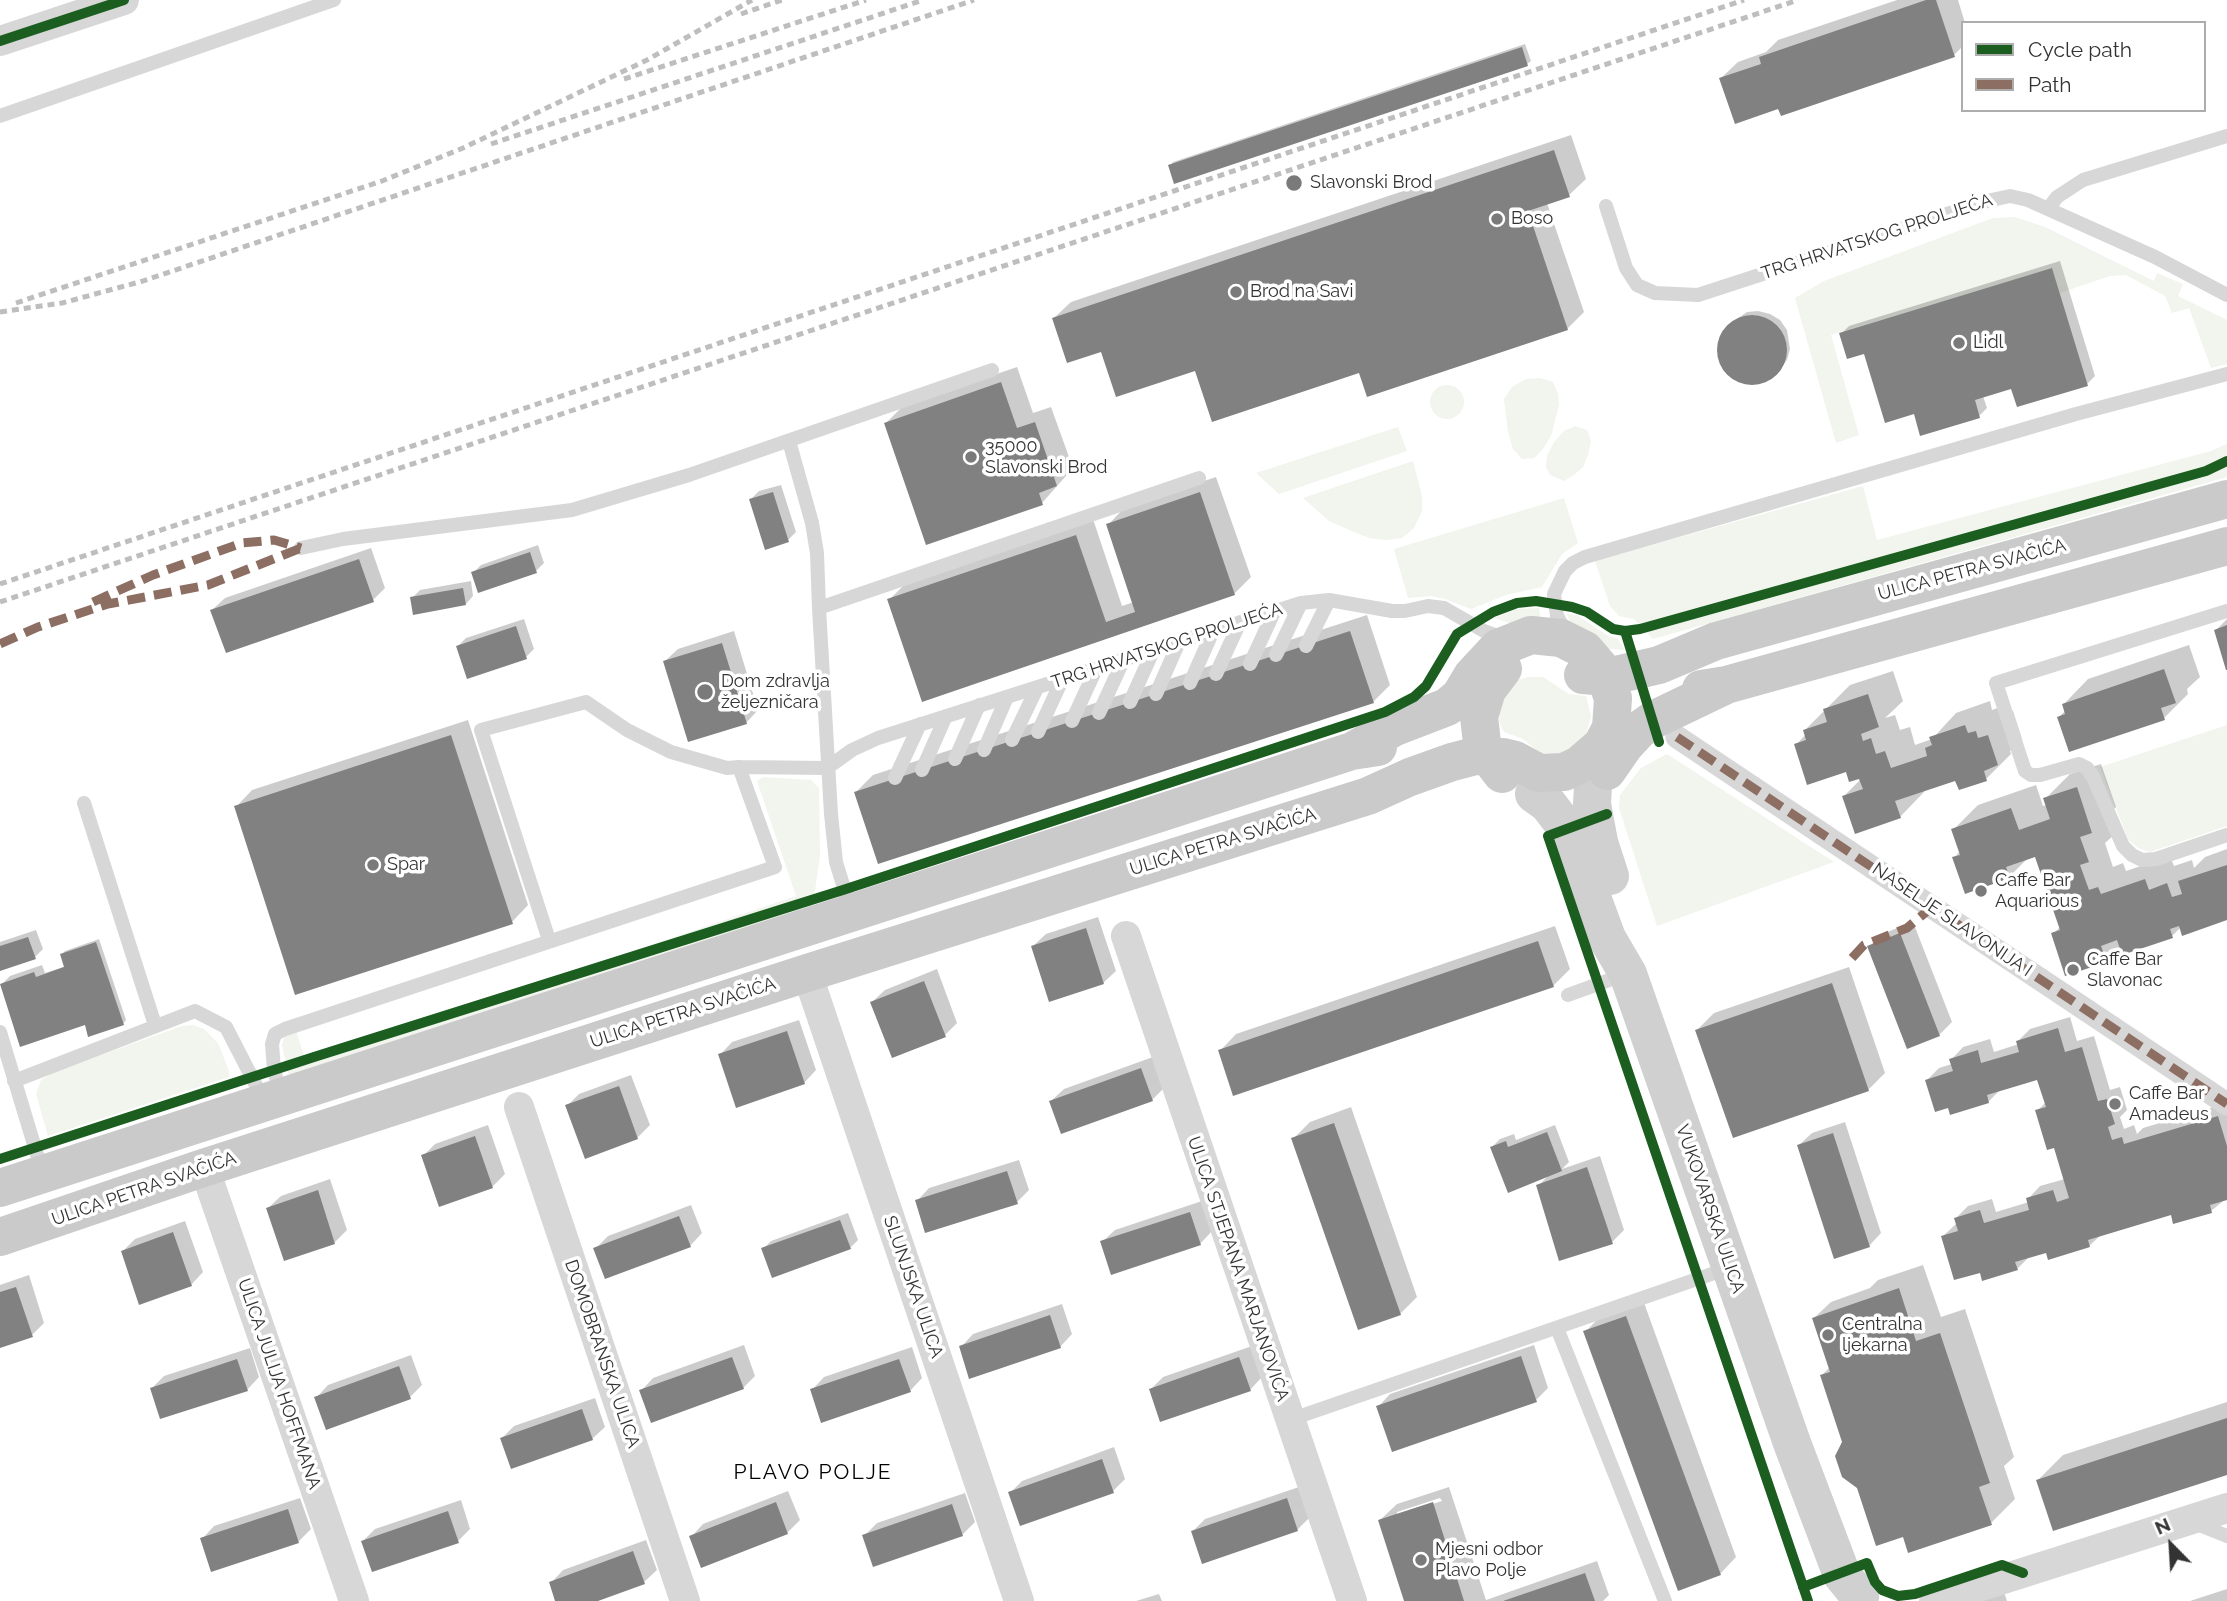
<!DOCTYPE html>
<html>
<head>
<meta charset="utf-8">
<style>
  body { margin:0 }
  #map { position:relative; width:2227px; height:1601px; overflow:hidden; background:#fff; font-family:Raleway,sans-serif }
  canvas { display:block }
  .legend { position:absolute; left:1961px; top:21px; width:245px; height:91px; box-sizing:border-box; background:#fff; border:2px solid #adadad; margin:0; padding:9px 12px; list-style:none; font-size:21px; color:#333 }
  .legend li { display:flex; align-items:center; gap:14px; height:35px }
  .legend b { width:35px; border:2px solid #adadad }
  .north { position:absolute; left:2136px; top:1510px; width:70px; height:70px; -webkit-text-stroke:5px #fff; paint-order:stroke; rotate:336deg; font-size:19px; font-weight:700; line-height:28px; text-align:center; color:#333 }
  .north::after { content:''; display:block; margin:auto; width:24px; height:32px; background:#333; clip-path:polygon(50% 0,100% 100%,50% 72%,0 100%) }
</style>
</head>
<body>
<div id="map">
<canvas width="2227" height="1601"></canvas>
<ul class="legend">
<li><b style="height:9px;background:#1b5e20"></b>Cycle path</li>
<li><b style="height:9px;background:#8d6e63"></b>Path</li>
</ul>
<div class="north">N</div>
</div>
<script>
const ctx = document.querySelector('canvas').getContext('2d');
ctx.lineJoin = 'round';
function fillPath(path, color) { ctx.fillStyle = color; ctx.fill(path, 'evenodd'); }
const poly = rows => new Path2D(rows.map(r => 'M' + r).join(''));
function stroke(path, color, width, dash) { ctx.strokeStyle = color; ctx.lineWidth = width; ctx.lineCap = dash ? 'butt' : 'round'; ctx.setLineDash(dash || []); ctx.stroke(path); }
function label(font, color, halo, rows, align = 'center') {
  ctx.font = font + ' Raleway,sans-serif'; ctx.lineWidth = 7; ctx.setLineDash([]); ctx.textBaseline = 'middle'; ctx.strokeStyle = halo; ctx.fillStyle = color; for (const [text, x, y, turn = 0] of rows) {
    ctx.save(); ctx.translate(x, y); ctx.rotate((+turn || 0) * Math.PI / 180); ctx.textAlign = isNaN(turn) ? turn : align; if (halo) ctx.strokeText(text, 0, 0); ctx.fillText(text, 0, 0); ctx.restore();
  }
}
fillPath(poly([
  [2015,217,2045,227,2154,281,2157,273,2183,284,2178,296,2227,320,2227,364,2211,368,2189,308,2172,313,2165,296,2126,275,2110,276,2060,293,2052,268,1831,335,1859,435,1836,443,1795,298,1824,281,1993,218],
  [1540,378,1553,382,1558,394,1559,405,1551,436,1543,449,1534,458,1522,459,1513,449,1508,432,1504,399,1512,387,1526,379],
  '1430 402a17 17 0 1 1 34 0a17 17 0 1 1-34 0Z',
  [1575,426,1587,430,1591,441,1588,455,1583,467,1574,475,1564,481,1550,475,1546,467,1547,456,1554,442,1564,431],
  [1398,427,1407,451,1279,494,1256,473],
  [2227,444,2227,477,1653,639,1634,619,1619,616,1610,606,1595,561,1863,486,1877,540,2211,451],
  [1413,461,1422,496,1422,511,1414,528,1402,538,1387,540,1369,538,1354,532,1329,521,1303,498],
  [1564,498,1578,543,1562,554,1542,587,1506,595,1471,609,1445,599,1431,596,1408,598,1394,549],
  [1539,608,1541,621,1519,626,1494,618,1515,609],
  [1567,614,1577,615,1608,636,1617,638,1625,650,1598,648,1570,623],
  [1528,677,1543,677,1569,694,1586,696,1591,716,1586,735,1574,747,1557,754,1540,753,1523,739,1504,732,1499,722,1502,698,1515,681],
  [2227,725,2227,826,2150,852,2138,848,2128,839,2100,767],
  [1667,754,1834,862,1657,926,1619,808,1620,795,1641,768],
  [763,777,811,780,819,788,820,856,812,911,289,1077,282,1045,284,1038,288,1033,296,1031,306,1061,796,896,757,781],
  [193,1025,204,1029,218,1043,229,1071,229,1077,48,1136,36,1094,41,1080,56,1071,182,1026]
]), '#f1f5ed');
fillPath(poly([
  [1897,0,1958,0,1965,23,1963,23,1963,46,1954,55,1779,107,1721,78,1738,62,1766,52,1778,40],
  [1525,44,1531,61,1527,64,1170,166,1173,162],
  [1571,135,1586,179,1569,195,1547,203,1584,312,1567,329,1360,370,1196,369,1102,350,1054,318,1071,302],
  [2060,261,2095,376,2087,384,2012,387,1983,396,1987,408,1979,416,1915,412,1865,351,1841,334,1849,326],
  [1758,311,1770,314,1780,320,1787,330,1790,349,1787,360,1775,374,1765,381,1754,384,1742,382,1731,377,1719,360,1718,349,1720,337,1731,323,1747,312],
  [1017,367,1033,413,1051,407,1073,468,1042,503,886,423,903,406],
  [1216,477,1251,577,1234,594,923,700,889,600,906,583,1093,519,1122,606,1134,602,1108,525,1124,508],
  [781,485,796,532,788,540,751,499,759,491],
  [538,545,544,563,536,571,473,573,481,565],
  [371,548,385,588,373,600,212,610,225,598],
  [471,581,473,596,466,604,412,598,420,590],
  [1367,615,1390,685,1373,702,856,792,873,775],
  [524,619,534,649,526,657,458,646,466,638],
  [2227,619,2227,666,2216,630],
  [734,631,758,710,746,723,665,661,678,649],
  [2189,645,2200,677,2187,689,2188,694,2164,718,2059,717,2066,710,2064,704,2088,679],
  [1893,671,1903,701,1885,718,1895,715,1900,730,1910,727,1915,745,1932,739,1956,713,1990,701,1992,710,2000,707,2003,714,2013,711,2022,739,2010,751,2011,754,1986,779,1956,779,1924,790,1924,792,1900,817,1844,796,1864,776,1796,745,1806,734,1805,730,1850,685],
  [468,720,528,905,512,922,236,807,252,790],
  [2101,764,2116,807,2106,817,2113,836,2105,843,2113,867,2123,863,2126,871,2170,856,2174,866,2192,860,2194,868,2205,857,2227,849,2227,918,2181,927,2172,936,2121,946,2106,960,2053,934,2061,926,2036,855,2029,857,2009,877,1954,858,1960,851,1953,830,1978,805,2036,785,2043,806,2047,805,2045,799,2070,774],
  [1098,917,1116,971,1103,983,1033,946,1046,934],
  [1913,922,1952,1022,1939,1035,1869,947,1882,934],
  [1555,926,1570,969,1553,986,1220,1051,1236,1034],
  [36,930,43,949,35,957,0,969,0,942],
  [99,939,126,1020,123,1024,86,1023,2,984,10,976,42,965,45,973,66,966,62,954,65,951],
  [1849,967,1885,1073,1868,1090,1697,1030,1714,1013],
  [937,969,957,1023,945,1035,872,1002,885,990],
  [2070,1017,2077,1041,2094,1036,2110,1090,2120,1087,2127,1110,2120,1117,2124,1129,2134,1125,2137,1134,2143,1128,2227,1103,2227,1198,2211,1211,2172,1213,2102,1234,2089,1246,2047,1251,2030,1256,2017,1269,1981,1270,1943,1236,1957,1223,1956,1218,1968,1206,1992,1199,1996,1212,2029,1202,2028,1199,2040,1186,2065,1179,2055,1146,2037,1111,2046,1102,2039,1078,2001,1089,1988,1102,1949,1106,1927,1080,1939,1068,1952,1064,1951,1060,1963,1047,1990,1039,1994,1052,2019,1044,2018,1041,2030,1029],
  [799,1020,816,1070,804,1083,720,1055,732,1042],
  [1153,1057,1164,1088,1152,1100,1051,1101,1064,1089],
  [631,1075,650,1125,637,1138,567,1106,579,1094],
  [1351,1107,1417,1297,1400,1314,1293,1139,1310,1122],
  [1845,1122,1881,1233,1869,1246,1799,1145,1812,1133],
  [488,1125,505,1174,492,1187,423,1156,435,1144],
  [1555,1125,1569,1162,1562,1169,1600,1156,1624,1230,1612,1242,1538,1186,1549,1175,1492,1147,1500,1139,1514,1134,1516,1140],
  [1019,1160,1029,1190,1017,1202,917,1201,929,1188],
  [330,1179,347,1230,335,1242,285,1258,268,1208,281,1196],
  [1202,1201,1212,1231,1200,1244,1102,1242,1115,1230],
  [691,1205,702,1233,690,1246,596,1248,608,1236],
  [848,1213,858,1240,850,1248,763,1249,771,1241],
  [185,1221,203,1272,191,1285,123,1251,135,1239],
  [1923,1265,1941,1317,1965,1309,2014,1457,2004,1466,2015,1499,1991,1523,1904,1534,1844,1443,1822,1375,1830,1367,1814,1318,1831,1302,1870,1288,1878,1280],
  [29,1275,44,1323,32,1335,0,1346,0,1285],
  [1643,1300,1736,1557,1720,1574,1585,1332,1602,1315],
  [1062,1304,1072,1334,1060,1347,961,1347,973,1334],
  [744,1345,755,1376,743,1388,641,1391,653,1378],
  [1534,1345,1548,1388,1536,1400,1378,1407,1390,1394],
  [1252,1346,1262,1377,1250,1390,1151,1389,1163,1377],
  [912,1347,922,1378,910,1391,812,1390,824,1377],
  [250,1348,259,1377,247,1390,152,1388,164,1376],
  [411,1355,422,1385,410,1397,316,1398,328,1385],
  [595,1398,605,1427,592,1439,502,1438,514,1426],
  [2227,1402,2227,1473,2038,1480,2063,1455],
  [1114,1447,1125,1479,1113,1491,1010,1493,1022,1481],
  [1299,1487,1310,1517,1297,1530,1193,1531,1205,1519],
  [1449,1487,1486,1600,1597,1561,1609,1595,1603,1601,1406,1601,1380,1520,1397,1504],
  [1440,1498,1442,1501,1397,1515,1397,1512],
  [788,1491,800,1520,787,1533,691,1537,703,1524],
  [965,1493,975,1522,962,1535,864,1536,877,1523],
  [300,1498,311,1529,298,1542,202,1539,214,1526],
  [461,1500,470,1529,458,1541,363,1541,375,1529],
  [646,1540,657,1570,644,1582,593,1601,557,1601,551,1583,563,1570],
  [2227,1589,2227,1601,2190,1601],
  [2004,1592,2007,1601,1978,1601],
  [1159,1594,1162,1601,1136,1601]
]), '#0003');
fillPath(poly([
  [1926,0,1936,0,1955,57,1781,116,1778,109,1735,124,1719,78,1761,64,1759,57],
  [1522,47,1528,66,1174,184,1168,165],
  [1554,150,1570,197,1528,211,1568,330,1367,397,1359,373,1212,422,1195,371,1116,397,1101,352,1067,363,1052,318],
  [2052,268,2088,386,2017,407,2011,389,1975,400,1980,418,1920,436,1914,414,1885,423,1864,354,1847,359,1839,333],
  '1717 350a35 35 0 1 1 70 0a35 35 0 1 1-70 0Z',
  [1001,382,1017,428,1035,422,1057,486,1039,493,1043,505,926,545,884,423],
  [773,492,789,542,765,550,749,499],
  [1200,492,1235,595,922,702,887,599,1076,535,1106,622,1135,612,1106,524],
  [530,552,537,573,478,593,471,572],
  [359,559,374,602,226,653,210,610],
  [463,588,466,605,413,615,410,597],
  [2227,625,2227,670,2226,670,2214,630],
  [516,626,527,659,467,679,456,646],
  [1350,631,1374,703,878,864,854,792],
  [722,643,747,724,688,742,663,661],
  [2164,669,2176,703,2161,708,2165,720,2069,752,2057,717,2065,714,2062,704],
  [1868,694,1879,727,1861,734,1863,741,1871,738,1876,754,1885,751,1891,768,1927,756,1925,748,1932,745,1929,737,1965,725,1968,733,1976,731,1978,738,1988,735,1998,765,1984,771,1987,781,1959,790,1955,781,1895,801,1901,818,1855,834,1842,796,1863,789,1859,779,1849,782,1846,772,1807,785,1794,744,1806,740,1803,730,1827,722,1823,709],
  [451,735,513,924,295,995,234,806],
  [2077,787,2092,833,2080,837,2089,862,2080,865,2089,890,2098,887,2101,894,2145,879,2149,890,2167,883,2172,897,2182,894,2178,881,2227,865,2227,920,2182,936,2179,926,2170,929,2173,938,2122,955,2117,940,2101,946,2107,962,2065,976,2051,933,2060,930,2035,857,2006,867,2010,878,1965,894,1952,857,1960,855,1951,829,2011,808,2019,830,2050,819,2043,798],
  [1086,928,1104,984,1049,1002,1031,946],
  [1900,933,1940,1036,1907,1049,1867,946],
  [28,937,36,959,0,971,0,946],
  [1538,941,1554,987,1233,1096,1218,1050],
  [96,942,124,1025,88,1037,85,1025,20,1047,0,984,34,972,36,977,64,967,60,954],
  [924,981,946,1037,892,1058,870,1002],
  [1832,983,1869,1091,1733,1138,1695,1030],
  [2058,1028,2065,1052,2082,1047,2098,1101,2107,1099,2115,1124,2108,1127,2112,1140,2122,1137,2124,1144,2218,1116,2227,1146,2227,1200,2210,1205,2212,1213,2173,1224,2171,1215,2088,1240,2090,1247,2048,1260,2046,1253,2015,1262,2018,1270,1982,1281,1980,1273,1954,1280,1941,1236,1958,1231,1954,1218,1980,1210,1984,1223,2029,1210,2026,1198,2053,1190,2057,1202,2069,1198,2054,1148,2047,1150,2035,1110,2046,1107,2037,1080,1987,1095,1989,1103,1950,1115,1948,1108,1935,1112,1925,1080,1953,1071,1949,1059,1978,1050,1981,1063,2019,1052,2016,1041],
  [787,1031,805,1084,736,1108,718,1054],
  [1141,1068,1153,1101,1061,1134,1049,1101],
  [619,1086,638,1139,585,1159,565,1105],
  [1334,1123,1401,1315,1358,1330,1291,1138],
  [1547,1132,1562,1171,1508,1193,1490,1147,1506,1141,1508,1147],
  [1833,1133,1870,1247,1834,1259,1797,1145],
  [475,1136,493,1188,439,1207,421,1155],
  [1587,1167,1613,1244,1559,1261,1536,1185],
  [1007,1171,1018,1204,925,1233,915,1200],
  [318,1190,335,1244,284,1261,266,1208],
  [1190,1212,1201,1245,1111,1275,1100,1241],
  [679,1216,691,1247,605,1279,593,1248],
  [840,1220,851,1249,772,1278,761,1248],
  [173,1232,192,1286,139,1305,121,1251],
  [16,1287,33,1337,0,1348,0,1292],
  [1899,1288,1916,1341,1940,1333,1990,1483,1979,1487,1992,1525,1908,1553,1903,1537,1876,1546,1857,1488,1842,1477,1835,1456,1842,1442,1820,1375,1830,1372,1812,1318],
  [1050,1315,1061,1348,969,1379,959,1346],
  [1626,1316,1721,1575,1678,1591,1583,1331],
  [1521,1356,1537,1402,1392,1452,1376,1406],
  [732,1357,744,1389,651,1423,639,1390],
  [1239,1357,1251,1391,1160,1422,1149,1389],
  [237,1359,248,1391,160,1419,150,1388],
  [899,1359,911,1392,821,1423,810,1389],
  [399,1366,411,1399,326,1430,314,1397],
  [582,1409,593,1440,511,1469,500,1438],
  [2227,1418,2227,1475,2053,1531,2036,1480],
  [1102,1459,1114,1493,1020,1526,1008,1492],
  [1287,1498,1298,1531,1202,1564,1191,1531],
  [776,1502,788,1534,701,1568,689,1536],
  [1433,1502,1464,1601,1404,1601,1378,1520],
  [952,1504,963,1536,873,1567,862,1535],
  [288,1509,299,1543,211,1572,200,1538],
  [448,1511,459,1543,372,1572,361,1541],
  [633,1551,645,1584,598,1601,555,1601,549,1582],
  [1585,1573,1595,1601,1503,1601]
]), '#818181');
stroke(poly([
  [0,116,334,0],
  [1606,206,1626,268,1637,285,1655,293,1698,295,1987,201,2010,196,2028,200,2155,257,2227,295],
  [2048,209,2057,197,2083,180,2227,136],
  [789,441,812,523,817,553,819,608],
  [301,548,343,539,572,510,689,475,992,370],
  [2227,611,1996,683,2025,771,2031,775,2040,775,2079,764,2087,768,2093,777,2123,846,2132,855,2142,860,2156,859,2227,835],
  [1567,634,1557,616,1554,594,1565,571,1573,563,1585,557,2076,414,2227,374],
  [1306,646,1329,600],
  [1276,655,1301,603],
  [1250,664,1274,612],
  [1216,674,1240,622],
  [1190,683,1213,631],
  [1156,694,1179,642],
  [1130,702,1153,651],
  [1099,713,1123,661],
  [1072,721,1096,669],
  [1038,732,1062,680],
  [1012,740,1037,688],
  [984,750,1007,697],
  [955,759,979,705],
  [739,767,827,768],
  [827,768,852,750,878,738,1301,603,1329,600,1392,611,1405,611,1428,606,1444,608,1484,631,1504,638],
  [922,770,946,716],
  [895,778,920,724],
  [84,803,155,1025],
  [851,911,836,862,831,814,819,608,1199,478],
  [1568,995,1626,974],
  [0,1032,42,1171],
  [14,1081,195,1011,226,1027,263,1099],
  [281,1095,274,1070,272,1044,275,1034,285,1029,775,867,739,767,727,768,671,752,627,730,586,702,481,730,549,940],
  [1557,1328,1665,1601],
  [1289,1420,1729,1268],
  [2192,1522,2227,1536]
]), '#d7d7d7', 14);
stroke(poly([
  [1677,737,2227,1104]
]), '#d7d7d7', 23);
stroke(poly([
  [0,41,124,0],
  [1126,936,1352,1601],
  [807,973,1019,1601],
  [519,1107,685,1601],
  [200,1169,209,1181,214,1196,354,1601],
  [1934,1601,2227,1508]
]), '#d7d7d7', 30);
stroke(poly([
  [1602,745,1593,785,1592,804,1599,842,1610,876],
  [1534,794,1548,804,1567,829,1607,938,1628,974,1792,1443,1842,1575,1860,1597]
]), '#d0d0d0', 38);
stroke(poly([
  [1583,675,1607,677,1659,665,1716,641,2227,499],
  [1701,689,1726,685,2227,546],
  [1607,771,1625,745,1639,730,1653,720,1726,685],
  [1502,774,1488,756,1482,743,1479,717,1487,690,1503,669],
  [0,1188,1352,751,1378,747],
  [0,1237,200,1169,807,973,1368,796,1410,777,1452,762,1475,756,1503,757,1515,760,1539,773,1564,772,1579,765,1602,745,1611,728,1613,698,1603,671,1585,650,1561,638,1531,635,1498,648,1472,676,1460,696,1447,707,1395,727,1352,751]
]), '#cacaca', 38);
stroke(poly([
  [741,14,782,0],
  [624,79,866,0],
  [491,144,923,0],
  [16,303,382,181,463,148,647,60,752,0],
  [0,312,62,303,143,281,974,0],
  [0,584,1744,0],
  [0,602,1798,0]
]), '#bebebe', 5, [7, 5]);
stroke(poly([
  [93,602,153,575,242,543,274,540,301,548],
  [0,644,38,627,108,604,208,585,301,548],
  [1677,737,2227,1104],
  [1852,958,1864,945,1907,928,1932,907]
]), '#8d6e63', 9, [18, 9]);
stroke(poly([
  [0,41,124,0],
  [1625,631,1659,742],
  [1607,814,1548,836,1808,1601],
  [0,1159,314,1057,843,890,1385,712,1414,697,1426,686,1457,634,1493,612,1517,603,1536,601,1572,607,1587,612,1613,629,1625,631,1640,629,2206,471,2227,461],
  [1803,1587,1867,1563,1875,1582,1882,1590,1898,1596,1915,1594,2002,1565,2023,1573]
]), '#1b5e20', 10);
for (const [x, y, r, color] of [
  [1294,183,9,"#7a7a7a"],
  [1497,219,7,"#7a7a7a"],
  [1236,292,7,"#7a7a7a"],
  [1959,343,7,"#7a7a7a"],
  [971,457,7,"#7a7a7a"],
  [705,692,9,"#7a7a7a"],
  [373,865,7,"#7a7a7a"],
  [1981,891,7,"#7a7a7a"],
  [2073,970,7,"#7a7a7a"],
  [2115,1104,7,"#7a7a7a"],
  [1828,1335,7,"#7a7a7a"],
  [1421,1560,7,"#7a7a7a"]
]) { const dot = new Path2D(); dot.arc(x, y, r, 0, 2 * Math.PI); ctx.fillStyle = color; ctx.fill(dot); stroke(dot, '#fff', 2.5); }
label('18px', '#333', '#fff', [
  ["Slavonski Brod",1310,183],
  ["Boso",1511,219],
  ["Brod na Savi",1250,292],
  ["Lidl",1973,343],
  ["35000",985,447],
  ["Slavonski Brod",985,468],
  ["Dom zdravlja",721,682],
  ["željezničara",721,703],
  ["Spar",387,865],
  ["Caffe Bar",1995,881],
  ["Aquarious",1995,902],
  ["Caffe Bar",2087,960],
  ["Slavonac",2087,981],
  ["Caffe Bar",2129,1094],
  ["Amadeus",2129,1115],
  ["Centralna",1842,1325],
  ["ljekarna",1842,1346],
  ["Mjesni odbor",1435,1550],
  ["Plavo Polje",1435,1571]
], 'left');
label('18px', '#333', '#fff', [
  ["TRG HRVATSKOG PROLJEĆA",1877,237,-18],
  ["ULICA PETRA SVAČIĆA",1972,570,-15],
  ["TRG HRVATSKOG PROLJEĆA",1167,646,-18],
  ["ULICA PETRA SVAČIĆA",1223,842,-17],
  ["NASELJE SLAVONIJA I",1952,920,34],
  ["ULICA PETRA SVAČIĆA",683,1013,-18],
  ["ULICA PETRA SVAČIĆA",144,1189,-19],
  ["VUKOVARSKA ULICA",1710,1209,71],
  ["ULICA STJEPANA MARJANOVIĆA",1238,1269,71],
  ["SLUNJSKA ULICA",913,1287,71],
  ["DOMOBRANSKA ULICA",602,1354,71],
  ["ULICA JULIJA HOFFMANA",279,1384,71]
]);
ctx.letterSpacing = '2px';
label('21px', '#000', '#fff', [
  ["PLAVO POLJE",813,1473]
]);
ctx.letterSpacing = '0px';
</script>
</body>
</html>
